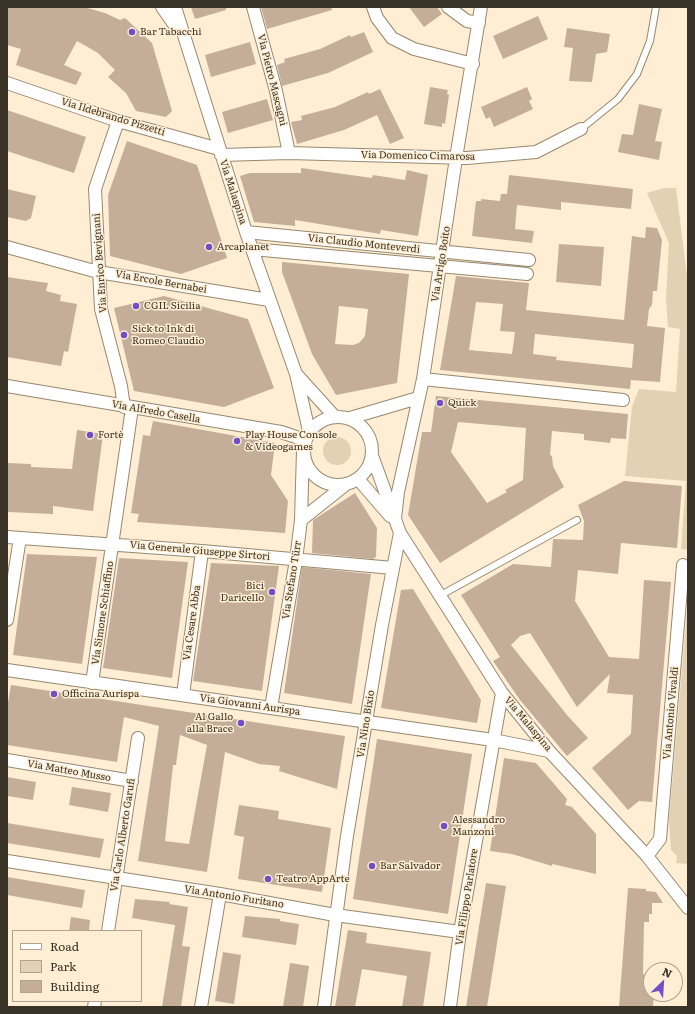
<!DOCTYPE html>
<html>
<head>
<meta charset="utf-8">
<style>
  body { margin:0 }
  #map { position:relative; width:695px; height:1014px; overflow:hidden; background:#ffeed3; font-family:Literata,serif }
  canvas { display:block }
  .frame { position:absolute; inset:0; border:8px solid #383227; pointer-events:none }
  .legend { position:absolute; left:12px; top:930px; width:130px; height:72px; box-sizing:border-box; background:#ffeed3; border:1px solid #afa38e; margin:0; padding:5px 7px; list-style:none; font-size:12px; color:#383227 }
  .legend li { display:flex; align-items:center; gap:8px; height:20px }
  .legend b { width:20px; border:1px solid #afa38e }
  .north { position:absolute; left:643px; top:962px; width:40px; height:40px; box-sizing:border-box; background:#ffeed3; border:1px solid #afa38e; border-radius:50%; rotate:25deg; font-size:11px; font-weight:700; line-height:16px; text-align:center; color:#383227 }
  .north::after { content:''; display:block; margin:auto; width:14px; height:18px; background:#714ec7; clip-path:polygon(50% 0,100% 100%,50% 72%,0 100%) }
</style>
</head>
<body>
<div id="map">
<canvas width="695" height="1014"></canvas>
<div class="frame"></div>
<ul class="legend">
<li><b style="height:5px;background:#fff"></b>Road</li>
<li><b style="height:11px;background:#e3d1b3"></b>Park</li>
<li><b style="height:11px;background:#c5ae99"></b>Building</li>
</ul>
<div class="north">N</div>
</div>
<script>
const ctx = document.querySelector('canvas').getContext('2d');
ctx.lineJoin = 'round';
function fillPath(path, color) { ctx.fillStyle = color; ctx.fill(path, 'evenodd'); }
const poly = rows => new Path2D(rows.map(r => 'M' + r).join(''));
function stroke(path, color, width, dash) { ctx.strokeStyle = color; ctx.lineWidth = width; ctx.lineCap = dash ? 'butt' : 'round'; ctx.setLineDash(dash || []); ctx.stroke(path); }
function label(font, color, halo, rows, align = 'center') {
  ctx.font = font + ' Literata,serif'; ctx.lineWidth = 3; ctx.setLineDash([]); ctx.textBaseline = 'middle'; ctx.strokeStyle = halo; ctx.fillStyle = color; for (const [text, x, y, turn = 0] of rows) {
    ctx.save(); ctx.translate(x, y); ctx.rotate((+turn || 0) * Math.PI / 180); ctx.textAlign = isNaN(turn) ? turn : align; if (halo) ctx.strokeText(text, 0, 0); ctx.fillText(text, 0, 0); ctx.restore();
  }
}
fillPath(poly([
  [664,188,676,188,688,284,688,550,681,549,686,481,625,476,632,407,639,389,676,392,680,329,668,327,666,298,669,243,647,193],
  '323 451a14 14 0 1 1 28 0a14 14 0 1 1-28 0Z',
  [688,601,688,864,676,863,677,856,671,850,669,820]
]), '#e3d1b3');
fillPath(poly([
  [7,7,84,7,105,13,120,20,125,18,152,43,172,111,166,117,136,111,126,93,108,77,115,70,98,53,77,41,64,65,82,73,76,85,16,65,21,49,7,45],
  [191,7,226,7,226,10,195,19],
  [261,7,331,7,332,10,267,29],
  [409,7,437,7,442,14,424,27],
  [538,16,548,39,503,59,493,36],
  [567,28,610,34,607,52,596,54,592,82,569,81,573,48,564,47],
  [364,32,373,52,328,73,282,86,277,65,285,62,284,59,320,49,350,35,351,37],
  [250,42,256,64,211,77,205,55],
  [430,87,448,90,447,94,449,95,445,124,442,123,442,127,424,124],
  [527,87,532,99,529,101,533,109,494,127,490,117,486,119,481,107],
  [380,89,404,138,390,144,377,115,344,130,297,144,291,122,302,120,301,116,335,107,368,92,369,94],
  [267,99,273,120,228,133,222,112],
  [639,104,662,109,655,141,662,142,659,160,618,152,622,134,633,135],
  [7,110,86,137,74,173,7,151],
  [127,141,197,165,227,258,181,274,110,256,108,195],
  [301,168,372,178,373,175,405,180,407,170,428,175,418,236,381,230,380,234,295,220,295,226,254,222,240,176,250,173,301,173],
  [509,175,633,189,631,209,561,202,561,210,517,205,515,229,534,231,532,243,472,236,476,201,481,201,481,199,500,201,501,194,507,194],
  [7,189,36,196,31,218,26,221,7,217],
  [646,227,657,228,662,240,657,291,653,291,652,305,649,309,647,326,665,328,660,382,631,380,630,389,440,370,456,276,529,283,526,310,624,320,632,236,645,238],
  [476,302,503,304,500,331,515,332,512,354,469,350],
  [535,334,634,344,632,368,556,360,557,357,533,354],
  [559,244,604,247,601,286,556,282],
  [282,262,409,274,397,383,336,395,312,354,282,272],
  [339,306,368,309,365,336,359,343,353,345,335,344],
  [7,277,48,283,46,291,61,295,60,301,77,304,68,352,64,351,61,366,7,357],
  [164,296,248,319,274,388,224,407,134,391,114,308],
  [436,396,628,414,626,439,611,438,610,443,584,440,584,434,552,431,550,455,552,456,553,466,564,487,440,563,408,515,422,432,431,432],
  [458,422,526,428,523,480,505,490,507,492,487,503,451,452],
  [153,421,275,443,271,475,288,501,285,533,137,522,139,514,131,513,143,435,150,436],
  [77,430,103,434,93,511,53,506,53,514,7,512,7,463,31,464,31,467,72,469],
  [624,481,682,486,677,548,621,543,618,574,578,570,575,601,609,657,639,659,644,580,671,582,652,802,639,801,628,810,592,768,631,734,633,695,607,693,610,674,577,707,530,633,520,636,511,645,567,715,588,738,567,756,520,700,500,671,493,661,500,657,461,595,513,564,551,567,553,539,583,540,584,521,578,505],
  [355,493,377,528,376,557,373,559,312,553,313,520],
  [27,554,97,557,82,664,13,655],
  [119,558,188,562,172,678,103,668],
  [211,563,279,566,262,691,193,681],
  [302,567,371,574,352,704,284,693],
  [413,589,481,700,477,723,381,708,401,590],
  [11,685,345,736,337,789,279,771,280,766,259,764,225,752,207,872,138,861,159,726,124,717,117,762,7,745,7,708],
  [180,735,207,745,189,844,165,841,173,765,176,765],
  [377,739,472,754,448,914,353,899],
  [504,758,536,763,567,799,565,805,572,807,596,834,596,874,552,864,552,866,512,854,490,851],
  [7,777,36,782,33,800,7,796],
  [72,787,111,793,108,812,69,805],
  [239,805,279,811,278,819,331,828,322,892,238,879,244,837,234,835],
  [7,823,104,839,100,858,7,843],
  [7,877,85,890,82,908,7,895],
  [486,883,506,886,487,1007,466,1007],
  [628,888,646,889,646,891,656,892,663,903,652,903,652,914,649,914,649,922,644,922,643,974,651,975,651,994,654,994,653,1007,619,1007],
  [135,899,170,902,169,904,188,907,182,946,190,947,181,1007,162,1007,175,925,132,918],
  [245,916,280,919,280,921,299,924,296,945,242,937],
  [71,917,90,920,89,931,69,931],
  [348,930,367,933,366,943,431,952,423,1007,402,1007,407,976,362,969,355,1007,335,1007],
  [223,952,241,955,234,1004,215,1001],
  [290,963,309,966,303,1007,283,1007]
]), '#c5ae99');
const service = poly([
  [581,129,618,99,637,74,650,41,656,7],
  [441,595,577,520]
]);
const minor = poly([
  [162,7,176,27],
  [175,7,246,232,296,374,309,431],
  [253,7,276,91,289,153],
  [373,7,377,18,392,38,414,49,473,64],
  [448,7,467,21,479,23],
  [7,83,118,121,219,149],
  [118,121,95,189,101,309,121,386,124,407],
  [221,155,289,153,467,158,536,152,581,129],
  [246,232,529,260],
  [7,247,98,272,269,300],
  [252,249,527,274],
  [297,375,335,417],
  [423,379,623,400],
  [7,386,281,432,305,440],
  '304 451a34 34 0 1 1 68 0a34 34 0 1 1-68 0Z',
  [350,418,418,398],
  [373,458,400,533,502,693,549,751,647,856,688,908],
  [358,479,390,516],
  [395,518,398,492,423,379,456,158,481,7],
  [301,520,345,485],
  [7,537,202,551,393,568],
  [7,620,20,538],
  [7,670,493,740,549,751],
  [92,683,132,408],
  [183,695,202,551],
  [271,708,296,560,301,520,303,451],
  [7,760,132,781],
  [647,856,660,839,683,565],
  [7,861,220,894,335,915,460,932],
  [108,931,138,738],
  [94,1007,95,1001],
  [201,1007,220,894],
  [324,1007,347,836,382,625,400,533],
  [450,1007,460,932,502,693]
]);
stroke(service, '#97886f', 8);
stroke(minor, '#97886f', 14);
stroke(service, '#fff', 6);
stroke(minor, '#fff', 12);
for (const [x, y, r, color] of [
  [132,32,4,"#714ec7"],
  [209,247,4,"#714ec7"],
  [136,306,4,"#714ec7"],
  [124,335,4,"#714ec7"],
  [440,403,4,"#714ec7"],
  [90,435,4,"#714ec7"],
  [237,441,4,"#714ec7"],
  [272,592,4,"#714ec7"],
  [54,694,4,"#714ec7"],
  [241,723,4,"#714ec7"],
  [444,826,4,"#714ec7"],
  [372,866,4,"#714ec7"],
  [268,879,4,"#714ec7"]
]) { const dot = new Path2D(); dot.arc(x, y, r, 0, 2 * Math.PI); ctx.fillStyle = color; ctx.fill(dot); stroke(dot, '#ffeed3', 1.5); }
label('10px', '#383227', '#ffeed3', [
  ["Bar Tabacchi",140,32],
  ["Arcaplanet",217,247],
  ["CGIL Sicilia",144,306],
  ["Sick to Ink di",132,329],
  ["Romeo Claudio",132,341],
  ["Quick",448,403],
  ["Fortè",98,435],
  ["Play House Console",245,435],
  ["& Videogames",245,447],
  ["Bici",264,586,"right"],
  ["Daricello",264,598,"right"],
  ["Officina Aurispa",62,694],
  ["Al Gallo",233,717,"right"],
  ["alla Brace",233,729,"right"],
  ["Alessandro",452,820],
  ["Manzoni",452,832],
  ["Bar Salvador",380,866],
  ["Teatro AppArte",276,879]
], 'left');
label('10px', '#383227', '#ffeed3', [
  ["Via Pietro Mascagni",272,80,76],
  ["Via Ildebrando Pizzetti",113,117,17],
  ["Via Domenico Cimarosa",418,156,1],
  ["Via Malaspina",233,192,72],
  ["Via Claudio Monteverdi",364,244,6],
  ["Via Enrico Bevignani",100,263,-94],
  ["Via Arrigo Boito",441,264,-81],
  ["Via Ercole Bernabei",161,282,10],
  ["Via Alfredo Casella",156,412,10],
  ["Via Generale Giuseppe Sirtori",200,551,5],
  ["Via Stefano Türr",292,580,-81],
  ["Via Simone Schiaffino",103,613,-82],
  ["Via Cesare Abba",192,623,-82],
  ["Via Giovanni Aurispa",250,705,8],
  ["Via Antonio Vivaldi",671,713,-85],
  ["Via Nino Bixio",366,724,-81],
  ["Via Malaspina",528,724,50],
  ["Via Matteo Musso",69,771,10],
  ["Via Carlo Alberto Garufi",123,835,-81],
  ["Via Antonio Furitano",234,897,9],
  ["Via Filippo Parlatore",467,897,-81]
]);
</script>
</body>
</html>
